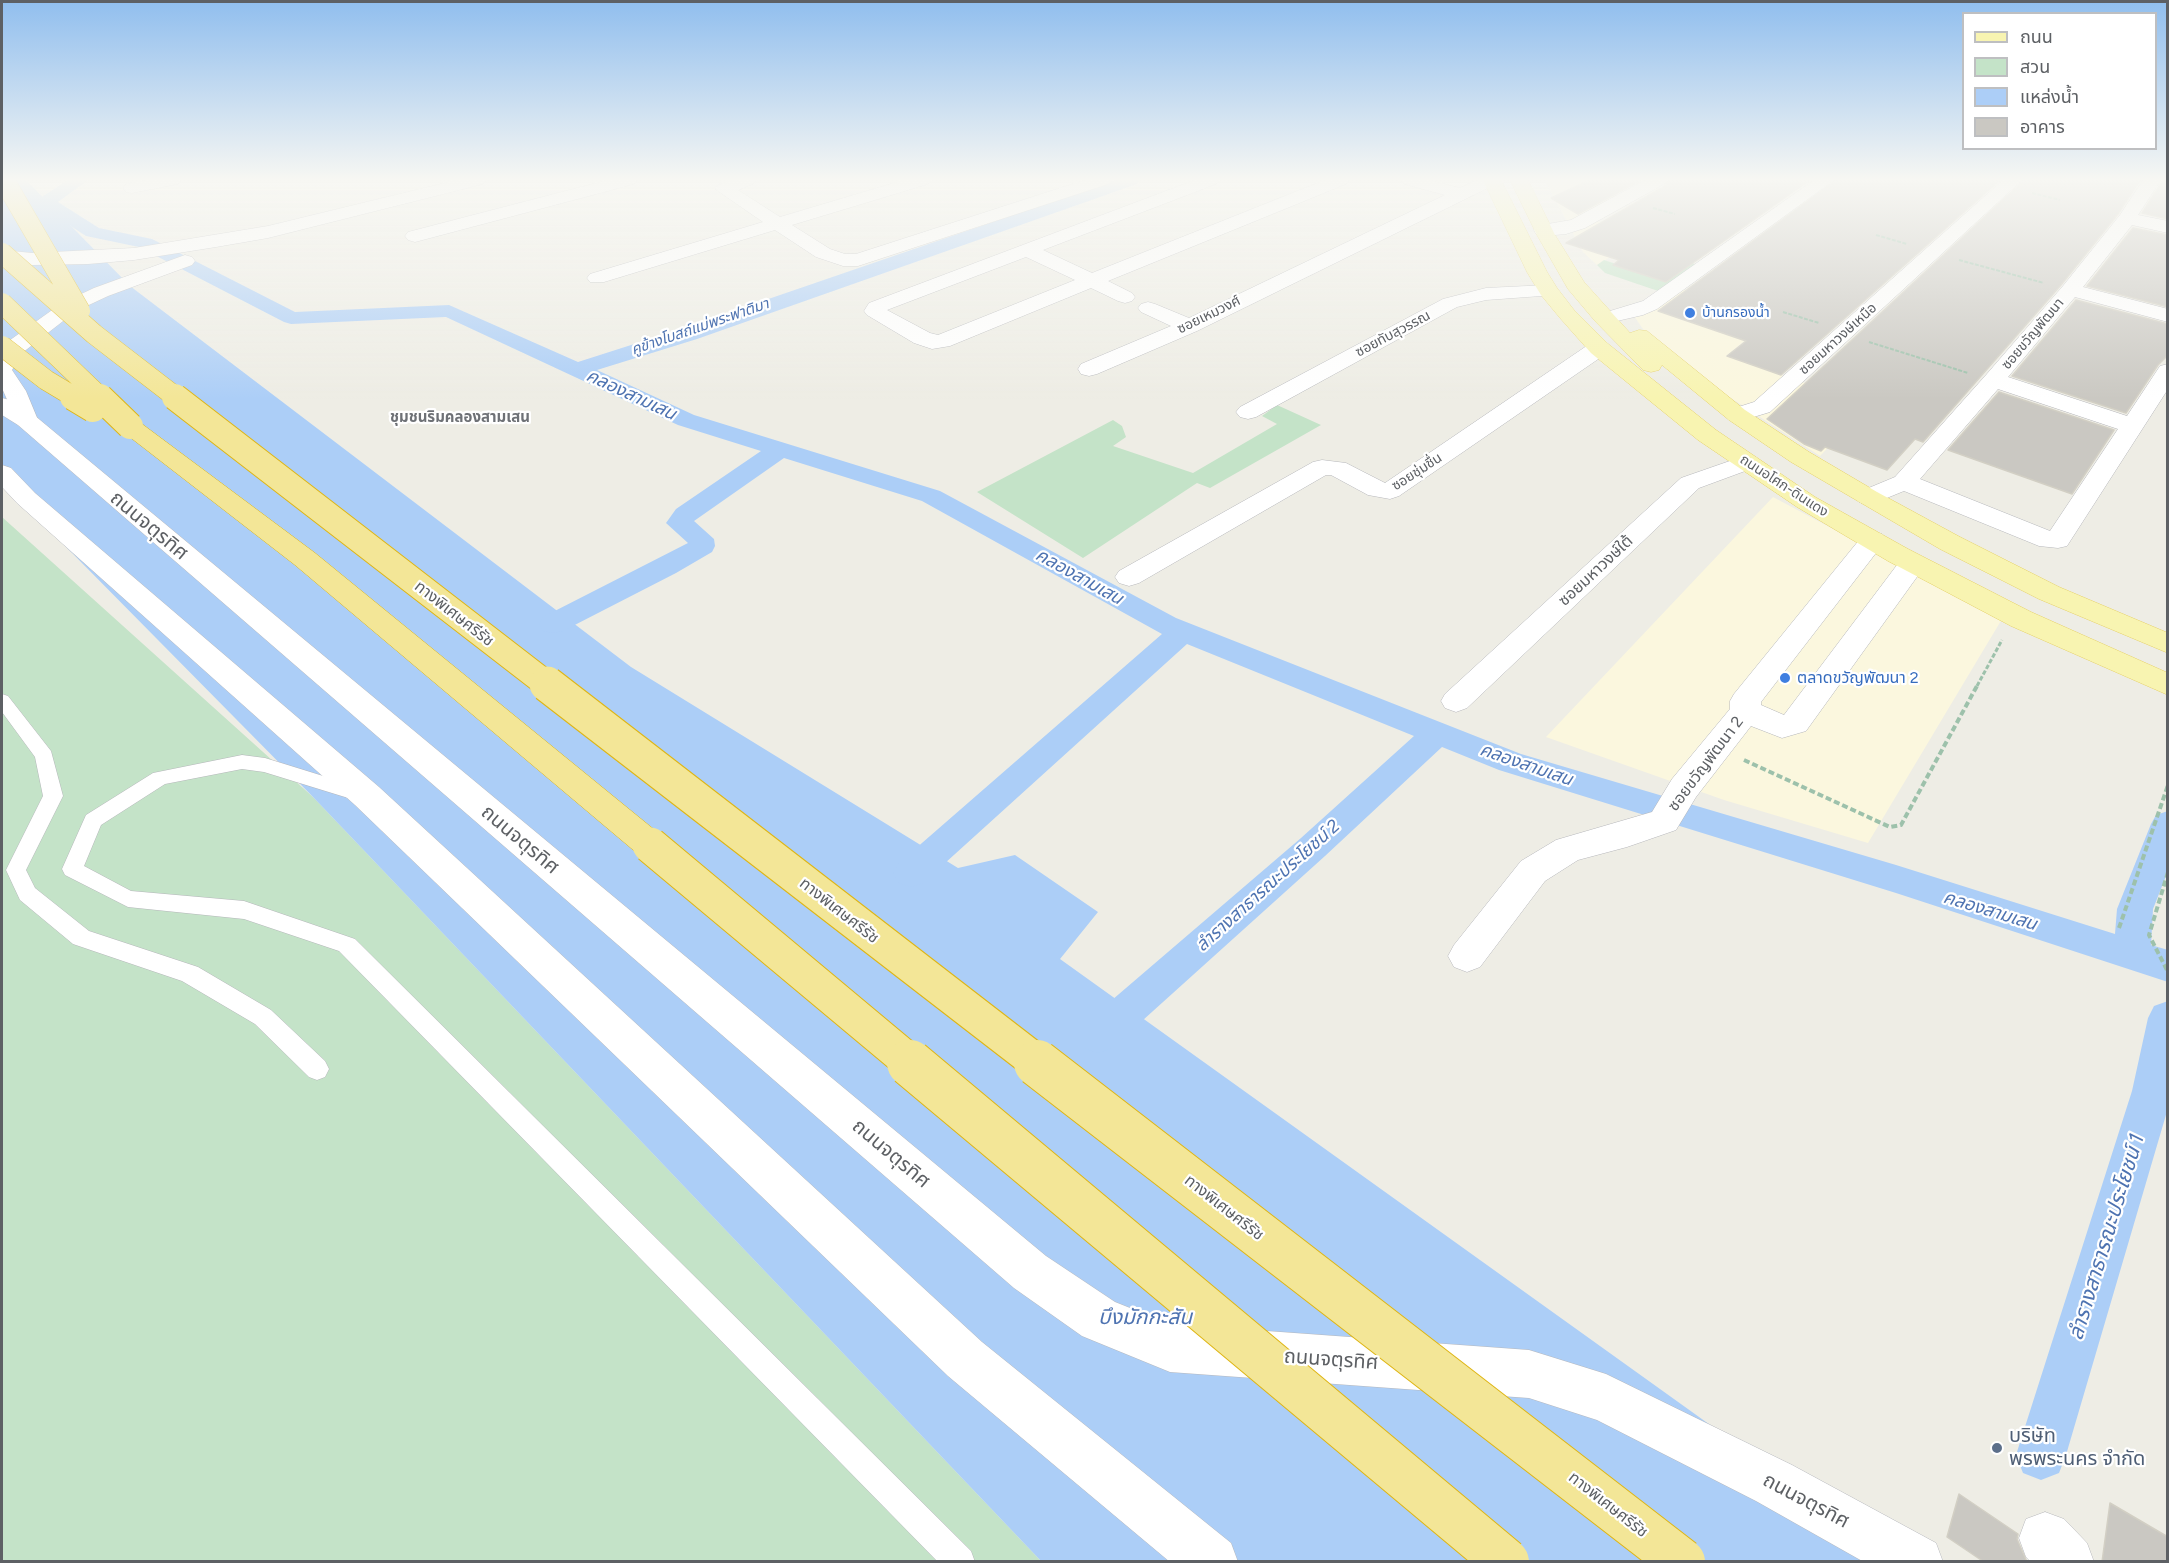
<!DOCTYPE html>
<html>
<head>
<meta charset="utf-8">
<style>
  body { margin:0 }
  #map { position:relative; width:2169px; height:1563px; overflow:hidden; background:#eeede5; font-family:Figtree,"Noto Sans Thai",sans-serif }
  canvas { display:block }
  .frame { position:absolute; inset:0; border:3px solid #5d6064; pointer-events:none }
  .legend { position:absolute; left:1962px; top:12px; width:195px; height:138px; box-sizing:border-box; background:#fff; border:2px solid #bebfc1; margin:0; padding:8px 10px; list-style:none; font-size:18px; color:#5d6064 }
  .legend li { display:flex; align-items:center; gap:12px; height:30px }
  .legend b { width:30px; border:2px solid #bebfc1 }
</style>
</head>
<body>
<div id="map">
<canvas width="2169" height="1563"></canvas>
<div class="frame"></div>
<ul class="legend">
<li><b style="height:8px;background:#f8f4b1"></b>ถนน</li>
<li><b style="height:16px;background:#c4e3c8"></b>สวน</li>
<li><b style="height:16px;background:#accef7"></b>แหล่งน้ำ</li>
<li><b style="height:16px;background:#cac8c2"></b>อาคาร</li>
</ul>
</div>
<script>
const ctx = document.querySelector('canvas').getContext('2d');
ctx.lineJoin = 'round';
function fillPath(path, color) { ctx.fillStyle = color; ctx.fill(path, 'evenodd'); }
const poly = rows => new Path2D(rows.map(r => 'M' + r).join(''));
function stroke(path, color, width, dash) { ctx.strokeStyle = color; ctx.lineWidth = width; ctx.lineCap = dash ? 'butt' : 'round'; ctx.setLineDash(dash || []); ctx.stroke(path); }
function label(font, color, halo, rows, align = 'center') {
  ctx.font = font + ' Figtree,"Noto Sans Thai",sans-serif'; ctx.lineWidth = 4.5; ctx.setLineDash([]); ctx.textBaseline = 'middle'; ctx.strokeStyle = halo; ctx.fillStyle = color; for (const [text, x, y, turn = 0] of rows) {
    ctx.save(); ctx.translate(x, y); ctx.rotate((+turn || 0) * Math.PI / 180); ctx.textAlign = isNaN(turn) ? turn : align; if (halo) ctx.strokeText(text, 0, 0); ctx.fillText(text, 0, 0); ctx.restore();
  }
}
fillPath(poly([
  [1545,180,1590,180,1580,186,1631,201,1596,221,1644,236,1597,265,1583,252],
  [1682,289,1771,319,1726,356,1869,405,1820,456,1717,389,1643,329,1634,316],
  [1773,497,2002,619,1868,843,1724,800,1546,737]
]), '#fbf7de');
fillPath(poly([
  [1671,256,1698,265,1661,292,1605,273,1597,265,1604,260,1641,272],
  [1277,405,1321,425,1210,488,1197,483,1083,558,977,492,1113,420,1122,426,1126,437,1113,446,1193,473,1277,424,1262,416],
  [2,517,313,797,1041,1561,2,1561]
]), '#c4e3c8');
fillPath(poly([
  [2,180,26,180,130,286,631,667,958,868,1015,855,1098,912,1060,959,1900,1561,1041,1561,313,797,2,482]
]), '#accef7');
fillPath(poly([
  [68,180,88,180,58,202,99,228,152,239,295,312,449,305,578,362,681,329,1115,180,1140,180,1137,184,697,339,597,370,694,415,940,491,1176,618,1521,754,1896,865,2115,934,2117,909,2151,824,2156,815,2168,811,2168,871,2153,909,2151,945,2168,950,2168,982,1896,893,1499,770,1442,747,1325,856,1112,1048,1098,1053,1084,1048,1078,1036,1084,1024,1301,838,1414,736,1187,644,923,883,911,887,899,883,893,873,899,863,1162,634,922,501,784,458,694,521,714,539,715,546,712,552,676,573,563,631,553,633,543,631,539,624,543,617,688,543,666,523,676,509,761,451,678,425,446,317,291,324,284,322,139,247,86,236,40,206,37,202,40,198,68,180],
  [2168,1001,2168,1108,2066,1455,2059,1473,2041,1480,2023,1473,2016,1455,2132,1091,2148,1018,2154,1006,2168,1001]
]), '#accef7');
const building = poly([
  [1590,180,1641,180,1578,214,1551,198,1590,180],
  [1669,180,1810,180,1666,282,1613,265,1619,260,1566,243,1665,186,1669,180],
  [1836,180,2000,180,1781,375,1727,356,1746,341,1658,311,1836,180],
  [2024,180,2140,180,2118,214,2061,285,1923,442,1915,439,1887,470,1825,447,1821,451,1804,444,1767,419,2024,180],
  [2163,180,2168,180,2168,219,2142,213,2163,180],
  [2133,228,2168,235,2168,307,2087,286,2133,228],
  [2076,300,2168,324,2168,355,2158,365,2126,413,2012,376,2076,300],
  [1999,392,2114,430,2072,494,1948,450,1999,392],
  [1959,1494,2018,1534,2017,1539,2027,1562,1984,1562,1947,1537,1959,1494],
  [2110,1503,2168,1537,2168,1562,2102,1562,2110,1503]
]);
fillPath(building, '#cac8c2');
stroke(building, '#d2cfc4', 1.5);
const service = poly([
  [2,694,8,696,51,751,63,796,26,870,35,888,89,931,198,967,271,1010,325,1061,329,1069,325,1077,317,1080,309,1077,255,1024,182,981,73,944,20,900,6,870,43,796,35,757,2,712,2,694],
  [242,755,265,758,365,789,368,794,365,799,358,801,264,772,242,769,165,784,101,825,84,866,131,891,244,901,355,939,971,1551,975,1562,938,1562,339,951,244,919,128,907,65,875,62,869,86,815,153,773,242,755]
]);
const minor = poly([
  [147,180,181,180,178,184,132,193,126,192,123,188,126,184,147,180],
  [608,180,637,180,634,184,415,242,408,240,405,236,408,232,608,180],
  [732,180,756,180,753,184,738,190,780,217,904,180,931,180,928,184,792,225,830,249,845,254,856,254,1085,180,1111,180,1108,184,858,266,843,266,816,257,775,230,604,282,590,282,587,278,590,274,763,222,715,189,718,185,732,180],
  [1195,180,1219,180,1216,184,1043,250,1092,273,1325,180,1349,180,1346,184,1108,281,1132,293,1135,297,1132,301,1125,303,1118,301,1091,288,950,346,932,349,914,343,867,315,864,311,869,303,1195,180],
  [1026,257,1075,280,938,335,930,333,887,310,1026,257],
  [1401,180,1429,180,1460,188,1477,180,1499,180,1496,184,1197,331,1097,374,1089,376,1081,374,1078,369,1081,364,1171,326,1141,312,1138,308,1141,304,1148,302,1155,304,1189,318,1445,195,1404,184,1401,180],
  [1645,180,1667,180,1664,184,1585,228,1566,234,1543,236,1536,234,1534,230,1536,226,1571,220,1645,180],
  [1814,180,1834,180,1657,309,1643,315,1617,321,1610,319,1606,315,1610,311,1643,301,1814,180],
  [2003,180,2022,180,1770,412,1737,422,1729,420,1725,415,1729,410,1754,402,2003,180],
  [2143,180,2161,180,2138,215,2168,221,2168,233,2132,225,2083,287,2168,309,2168,322,2075,297,2008,377,2127,416,2160,366,2168,364,2168,389,2067,546,2058,548,2039,546,1904,491,1877,502,1868,505,1859,502,1855,497,1859,492,1895,477,1986,375,2063,286,2120,215,2143,180],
  [1998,389,2118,429,2050,531,1920,479,1998,389],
  [1548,285,1555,287,1558,291,1555,295,1486,300,1457,307,1256,417,1248,419,1240,417,1236,412,1240,407,1443,299,1486,288,1548,285],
  [1599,341,1607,343,1610,348,1607,353,1399,496,1390,499,1368,495,1331,475,1326,475,1139,583,1129,586,1119,583,1115,577,1119,571,1313,462,1322,460,1346,463,1385,483,1591,343,1599,341],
  [1747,455,1756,457,1759,462,1756,467,1699,488,1467,708,1456,712,1445,708,1441,701,1445,694,1681,478,1747,455],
  [1873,532,1882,534,1886,540,1761,702,1761,705,1784,715,1903,557,1913,555,1923,557,1927,563,1806,731,1782,738,1751,726,1696,797,1676,830,1627,847,1578,860,1545,881,1480,967,1467,972,1454,967,1448,956,1454,945,1521,861,1556,840,1652,812,1672,779,1730,709,1730,701,1734,694,1864,534,1873,532],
  [2045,1512,2064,1519,2087,1543,2094,1562,2031,1562,2026,1557,2019,1538,2026,1519,2045,1512]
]);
const tertiary = poly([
  [457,180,486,180,483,184,268,238,216,247,134,260,88,264,32,265,2,262,2,250,32,253,134,248,268,226,457,180],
  [185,255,192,257,195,261,192,265,108,296,76,311,22,353,12,370,26,391,38,420,34,425,26,427,18,425,2,388,2,349,6,343,62,303,94,288,185,255]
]);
const secondary = poly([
  [2,398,10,400,34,415,1046,1256,1115,1302,1170,1324,1529,1350,1606,1374,1792,1465,1936,1543,1943,1562,1864,1562,1756,1501,1597,1420,1529,1398,1170,1372,1082,1336,1014,1288,18,425,2,415,2,398],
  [2,465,11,468,35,493,379,787,982,1342,1231,1543,1238,1562,1170,1562,948,1376,355,805,17,503,2,487,2,465]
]);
const primary = poly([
  [1483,180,1501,180,1547,272,1557,288,1574,310,1607,343,1716,430,1815,497,1908,549,2031,612,2168,673,2168,695,2011,626,1888,561,1797,507,1698,440,1591,353,1560,318,1541,295,1527,272,1483,180],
  [1510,180,1528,180,1555,235,1584,282,1630,333,1639,330,1647,331,1745,410,1809,452,1877,492,1960,537,2059,587,2168,633,2168,653,2039,599,1940,549,1791,462,1729,420,1662,365,1659,370,1651,372,1643,370,1595,321,1568,289,1537,235,1510,180]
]);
const motorway = poly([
  [130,419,138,421,315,553,662,836,667,845,662,854,650,858,638,854,295,565,122,431,118,426,122,421,130,419]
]);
stroke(service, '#b6b7bb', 1);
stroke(minor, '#b6b7bb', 1);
stroke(tertiary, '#b6b7bb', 1);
stroke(secondary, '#b7b9be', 1);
stroke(primary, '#e5d068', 1);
stroke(motorway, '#dfb615', 1);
stroke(poly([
  [2032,193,2060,200],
  [1653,208,1675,214],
  [1876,235,1907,244],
  [1959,260,2044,283],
  [1783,312,1819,323],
  [1869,342,1968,373]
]), '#9dc1ab', 2, [4, 1.5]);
stroke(poly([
  [1977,686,2002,640]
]), '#9dc1ab', 3, [4.5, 2]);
stroke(poly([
  [1744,760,1890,827,1901,825,1978,684],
  [2168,872,2149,935,2168,972],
  [2119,928,2168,785]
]), '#9dc1ab', 4, [6, 3]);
fillPath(service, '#fff');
fillPath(minor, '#fff');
fillPath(tertiary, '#fff');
fillPath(secondary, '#fff');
fillPath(primary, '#f8f4b1');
fillPath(motorway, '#f3e697');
const motorwayBridgeFar3 = poly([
  [4,180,80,311],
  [2,253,94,334,177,398],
  [2,303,101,398],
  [2,346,46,380,76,398]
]);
const motorwayBridgeFar2 = poly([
  [73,397,93,409],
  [100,397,130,426],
  [175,397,549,686]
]);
const motorwayBridgeFar1 = poly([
  [547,684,1039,1064],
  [650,845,912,1064]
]);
const motorwayBridge = poly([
  [910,1063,1506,1562],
  [1037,1063,1682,1562]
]);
stroke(motorwayBridgeFar3, '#dfb615', 21, []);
stroke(motorwayBridgeFar2, '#dfb615', 28, []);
stroke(motorwayBridgeFar1, '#dfb615', 37, []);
stroke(motorwayBridge, '#dfb615', 48, []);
stroke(motorwayBridgeFar3, '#f3e697', 20);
stroke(motorwayBridgeFar2, '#f3e697', 26);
stroke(motorwayBridgeFar1, '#f3e697', 35);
stroke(motorwayBridge, '#f3e697', 46);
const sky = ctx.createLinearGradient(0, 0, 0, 399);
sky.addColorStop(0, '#90beee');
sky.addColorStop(0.45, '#f7f7f3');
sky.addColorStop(1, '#f7f7f300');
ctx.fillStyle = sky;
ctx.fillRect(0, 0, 2169, 399);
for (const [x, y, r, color] of [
  [1690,313,6,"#3f7fe0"],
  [1785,678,6,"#3f7fe0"],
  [1997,1448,6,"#5c6f8a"]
]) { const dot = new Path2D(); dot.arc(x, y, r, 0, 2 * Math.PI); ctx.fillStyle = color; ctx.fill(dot); stroke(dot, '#fff', 2); }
label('14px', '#366cbe', '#fff', [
  ["บ้านกรองน้ำ",1702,313]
], 'left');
label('14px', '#5d6064', '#fff', [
  ["ซอยเหมวงศ์",1209,315,-26],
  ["ซอยทับสุวรรณ",1393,334,-28],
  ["ซอยขวัญพัฒนา",2033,334,-50],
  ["ซอยมหาวงษ์เหนือ",1838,339,-42],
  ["ซอยชุ่มชื่น",1417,472,-33],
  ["ถนนอโศก-ดินแดง",1784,486,33]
]);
label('italic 15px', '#4e73b1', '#fff', [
  ["คูข้างโบสถ์แม่พระฟาติมา",700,327,-19]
]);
label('bold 15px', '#6e7176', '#fff', [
  ["ชุมชนริมคลองสามเสน",460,418]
]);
label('16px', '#5d6064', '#fff', [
  ["ซอยมหาวงษ์ใต้",1596,571,-43],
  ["ทางพิเศษศรีรัช",454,614,38],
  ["ซอยขวัญพัฒนา 2",1706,764,-53],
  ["ทางพิเศษศรีรัช",839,911,38],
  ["ทางพิเศษศรีรัช",1224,1208,38],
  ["ทางพิเศษศรีรัช",1608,1505,38]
]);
label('16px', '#366cbe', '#fff', [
  ["ตลาดขวัญพัฒนา 2",1797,678]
], 'left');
label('italic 18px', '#4e73b1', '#fff', [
  ["คลองสามเสน",631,395,25],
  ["คลองสามเสน",1079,577,29],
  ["คลองสามเสน",1526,765,19],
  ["ลํารางสาธารณะประโยชน์ 2",1268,886,-42],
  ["คลองสามเสน",1990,911,17]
]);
label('20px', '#5d6064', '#fff', [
  ["ถนนจตุรทิศ",149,526,40],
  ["ถนนจตุรทิศ",520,840,40],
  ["ถนนจตุรทิศ",891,1154,40],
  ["ถนนจตุรทิศ",1331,1360,4],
  ["ถนนจตุรทิศ",1806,1501,28]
]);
label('20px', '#4e5e75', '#fff', [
  ["บริษัท",2009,1436],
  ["พรพระนคร จำกัด",2009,1459]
], 'left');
label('italic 21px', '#4e73b1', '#fff', [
  ["ลํารางสาธารณะประโยชน์ 1",2107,1237,-73],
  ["บึงมักกะสัน",1145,1318]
]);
</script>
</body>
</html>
